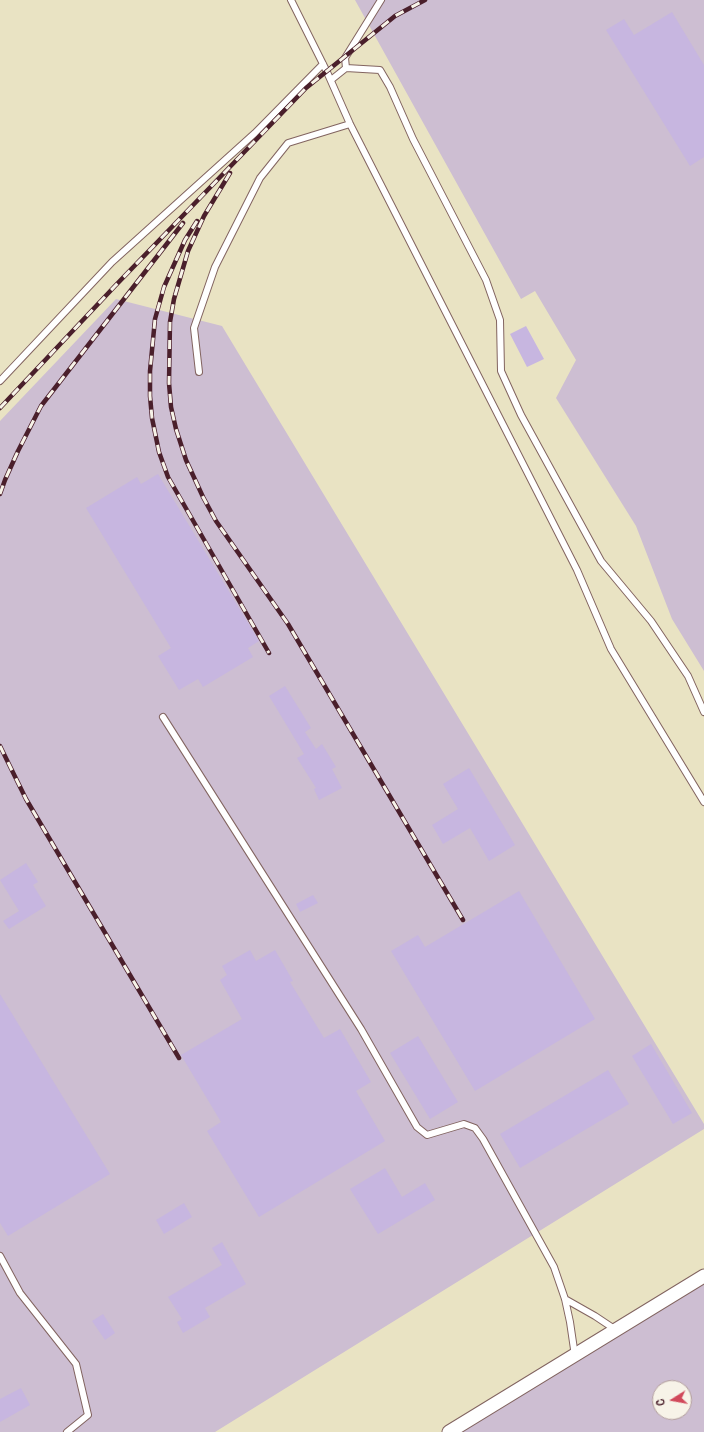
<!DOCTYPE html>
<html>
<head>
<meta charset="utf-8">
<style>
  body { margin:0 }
  #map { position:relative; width:704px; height:1432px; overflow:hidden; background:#e9e3c3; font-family:Pangolin,sans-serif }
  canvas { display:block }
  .north { position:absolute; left:652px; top:1380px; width:40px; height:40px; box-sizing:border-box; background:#f7f3e8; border:1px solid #b29e9c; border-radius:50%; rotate:259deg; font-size:11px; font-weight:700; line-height:16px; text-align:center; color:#4a1f2b }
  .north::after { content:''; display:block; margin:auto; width:14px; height:18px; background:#d1495b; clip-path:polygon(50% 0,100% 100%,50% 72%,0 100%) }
</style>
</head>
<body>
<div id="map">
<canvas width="704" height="1432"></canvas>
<div class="north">С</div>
</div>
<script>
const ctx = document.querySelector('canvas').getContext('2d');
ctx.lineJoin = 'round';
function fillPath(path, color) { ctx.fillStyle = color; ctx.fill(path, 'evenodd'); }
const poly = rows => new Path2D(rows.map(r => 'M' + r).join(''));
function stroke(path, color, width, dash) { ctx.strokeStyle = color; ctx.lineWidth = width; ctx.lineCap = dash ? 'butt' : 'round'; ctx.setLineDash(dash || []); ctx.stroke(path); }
fillPath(poly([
  [355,0,704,0,704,671,672,619,636,526,556,398,576,360,535,291,521,299],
  [116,299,222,326,704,1124,704,1129,215,1432,0,1432,0,421],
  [704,1279,704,1432,459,1432],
  [660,1388,684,1388,684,1412,660,1412]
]), '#cdbed2');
fillPath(poly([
  [672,12,704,65,704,157,690,166,606,30,624,19,634,35],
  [526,326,544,359,527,367,510,334],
  [158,474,259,641,248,648,253,657,203,687,198,679,179,690,158,656,171,648,86,508,137,477,141,484],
  [285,686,311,728,305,732,316,749,322,744,336,767,332,769,342,788,319,800,314,789,316,788,297,758,304,754,269,696],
  [469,768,515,845,489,861,470,828,443,844,432,825,458,809,443,784],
  [26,863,38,882,33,885,46,906,9,929,3,921,19,911,0,880],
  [519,891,595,1019,475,1091,391,951,418,935,425,947],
  [313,895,318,903,300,912,296,904],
  [250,950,256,961,275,950,293,981,290,982,324,1038,340,1029,371,1082,356,1091,385,1141,259,1217,207,1131,221,1122,181,1055,242,1019,220,980,227,975,222,966],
  [0,994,110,1174,8,1236,0,1223],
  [418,1036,458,1102,430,1119,390,1053],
  [651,1044,692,1113,673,1124,632,1056],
  [608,1070,629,1104,520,1168,500,1134],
  [385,1168,402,1197,425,1183,435,1200,378,1234,350,1189],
  [184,1203,192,1217,164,1234,156,1220],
  [222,1242,246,1284,205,1308,210,1317,183,1333,177,1322,182,1319,168,1297,222,1265,212,1248],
  [103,1314,115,1333,105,1340,92,1321],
  [21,1388,30,1405,0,1422,0,1399]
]), '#c7b6e0');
const lane = poly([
  [291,0,327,72,350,124,577,570,611,649,704,802],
  [346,68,345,58,381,0],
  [331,80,346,68,380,70,390,87,413,139,486,280,500,320,501,371,521,415,601,561,651,621,688,676,704,712],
  [199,372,194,328,215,267,260,178,288,143,350,124],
  [0,381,112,262,255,133,323,64],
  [163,717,361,1029,417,1127,427,1135,464,1124,475,1128,483,1139,554,1267,565,1299,570,1322,575,1356],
  [0,1256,20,1293,76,1364,88,1415,67,1432],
  [565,1299,595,1316,616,1330]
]);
const street = poly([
  [449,1432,704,1276]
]);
stroke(lane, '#826460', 8);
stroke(street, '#826460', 15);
stroke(lane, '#fff', 6);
stroke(street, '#fff', 13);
const rail = poly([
  [230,173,204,216,188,251,174,299,170,322,169,383,171,407,176,429,186,460,203,497,216,521,288,624,463,920],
  [197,221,185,240,164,287,155,319,150,371,150,396,152,418,159,452,168,477,269,653],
  [0,408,115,286,306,88,395,16,425,0],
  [0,494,5,480,18,451,41,406,183,223],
  [0,746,26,799,179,1058]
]);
stroke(rail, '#4a1f2b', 4.5);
stroke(rail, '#f7f3e8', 3, [9]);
</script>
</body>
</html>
